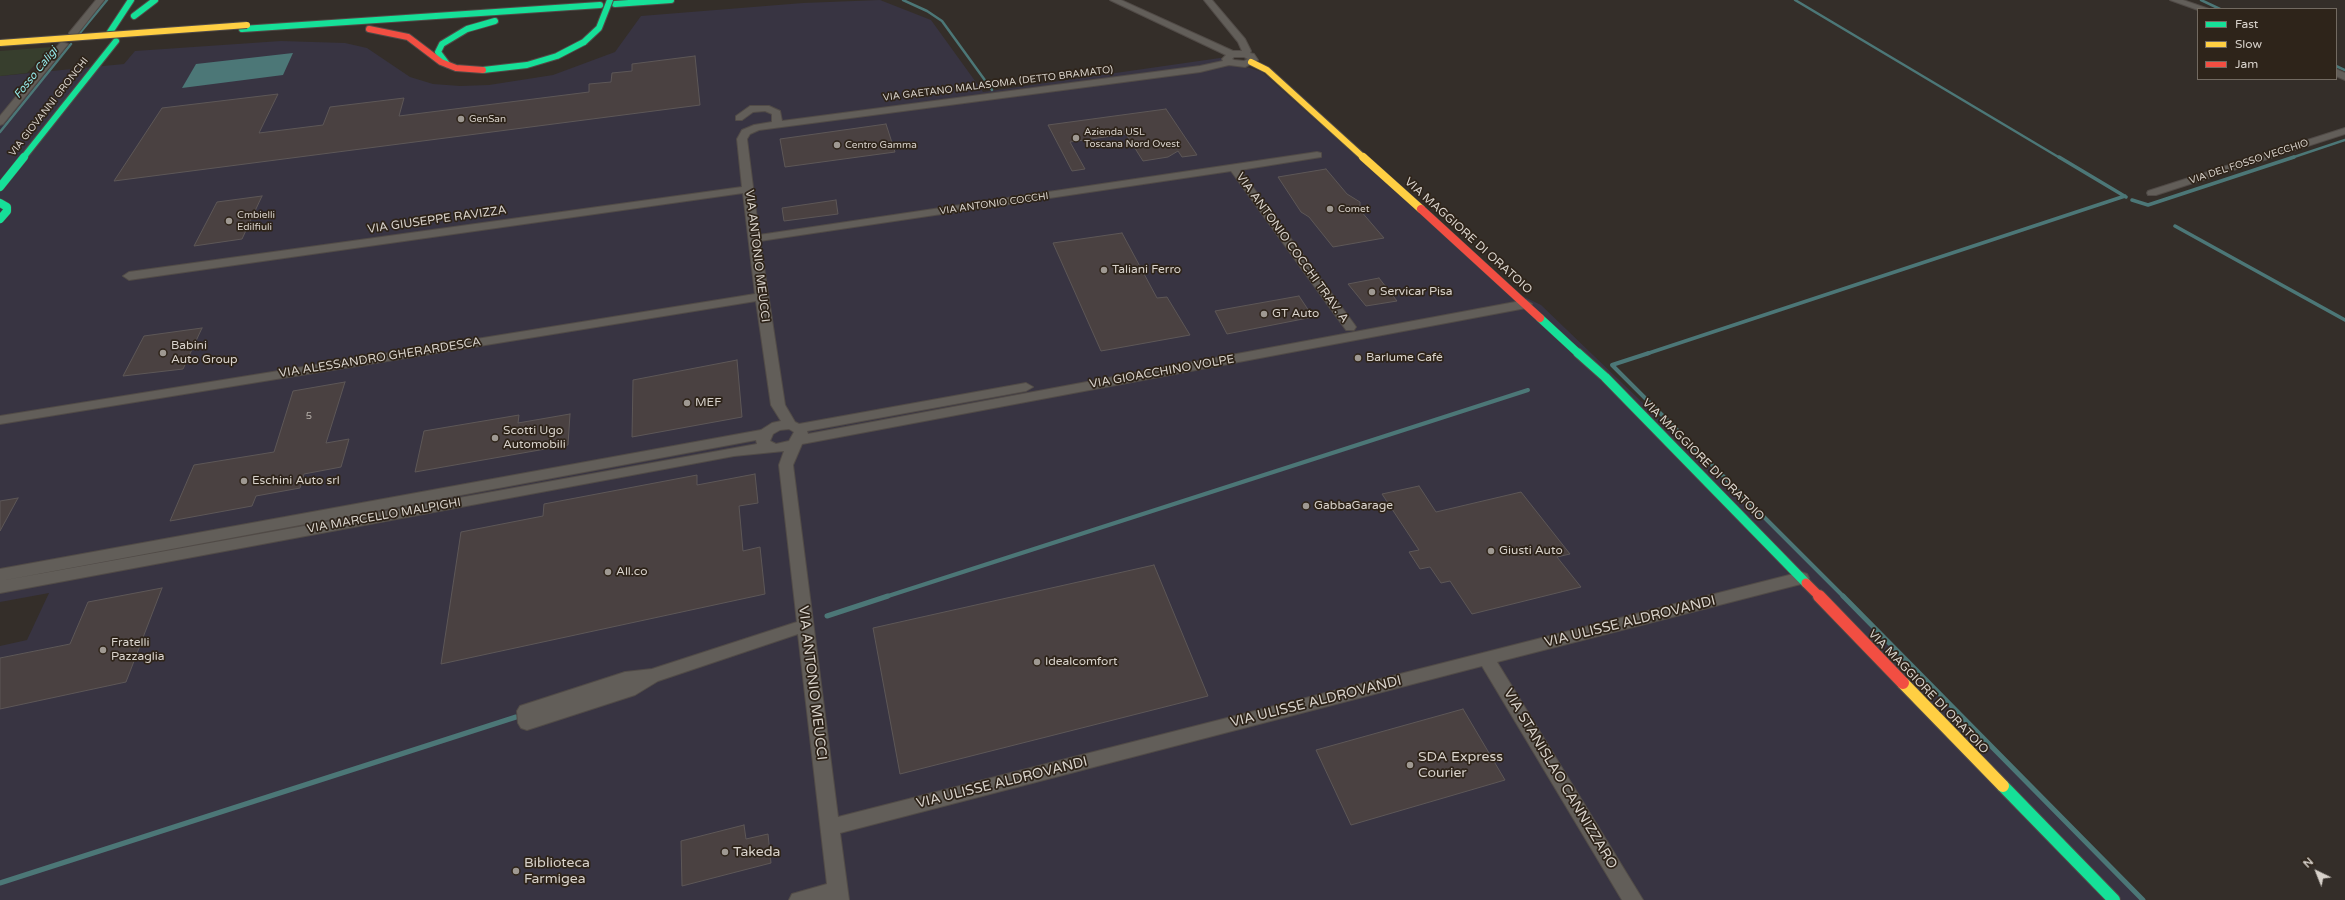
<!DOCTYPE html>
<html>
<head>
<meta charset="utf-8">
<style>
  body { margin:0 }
  #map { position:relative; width:2345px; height:900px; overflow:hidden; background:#342e29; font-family:"Varela Round",sans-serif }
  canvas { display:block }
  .legend { position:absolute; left:2197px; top:8px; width:140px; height:72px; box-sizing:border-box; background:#2e241a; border:1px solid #726a61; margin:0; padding:5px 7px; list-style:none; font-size:12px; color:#d8d2cb }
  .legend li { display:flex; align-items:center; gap:8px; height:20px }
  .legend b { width:20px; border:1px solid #726a61 }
  .north { position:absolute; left:2297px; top:852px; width:40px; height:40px; -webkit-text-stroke:3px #2e241a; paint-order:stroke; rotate:317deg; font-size:11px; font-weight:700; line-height:16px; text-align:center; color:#d8d2cb }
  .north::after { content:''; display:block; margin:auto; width:14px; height:18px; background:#d8d2cb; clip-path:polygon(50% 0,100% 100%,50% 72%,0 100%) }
</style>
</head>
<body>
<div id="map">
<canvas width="2345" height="900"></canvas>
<ul class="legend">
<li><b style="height:5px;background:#16e098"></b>Fast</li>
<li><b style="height:5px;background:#ffcf43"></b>Slow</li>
<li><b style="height:5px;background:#f24e42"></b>Jam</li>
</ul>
<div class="north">N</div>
</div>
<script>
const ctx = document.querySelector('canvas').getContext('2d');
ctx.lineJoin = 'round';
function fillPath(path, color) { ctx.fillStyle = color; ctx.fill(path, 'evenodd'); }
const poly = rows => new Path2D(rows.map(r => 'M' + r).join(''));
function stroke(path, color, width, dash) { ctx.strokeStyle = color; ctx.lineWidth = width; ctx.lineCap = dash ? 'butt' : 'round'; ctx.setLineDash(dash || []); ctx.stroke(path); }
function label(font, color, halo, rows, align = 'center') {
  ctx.font = font + ' "Varela Round",sans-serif'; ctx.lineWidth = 3.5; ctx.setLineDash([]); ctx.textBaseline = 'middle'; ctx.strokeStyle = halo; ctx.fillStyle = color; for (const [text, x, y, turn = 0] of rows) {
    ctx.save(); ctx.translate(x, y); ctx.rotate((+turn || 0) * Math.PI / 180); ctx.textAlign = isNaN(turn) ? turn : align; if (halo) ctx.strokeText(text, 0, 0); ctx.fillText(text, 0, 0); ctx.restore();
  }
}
fillPath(poly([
  [880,0,931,20,983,92,1220,58,1262,72,1498,284,1541,305,1825,578,2145,900,0,900,0,646,27,640,49,593,0,602,0,76,124,64,135,51,281,41,345,43,367,48,410,77,433,84,460,86,489,85,553,75,615,52,641,16,803,3]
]), '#383442');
fillPath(poly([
  [52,47,27,73,0,76,0,51]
]), '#373e2d');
fillPath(poly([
  [293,53,283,75,182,88,196,64]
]), '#4c7777');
stroke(poly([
  [903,0,927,11,942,21,992,90],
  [1795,0,2060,158],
  [2201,0,2220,9],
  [79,34,107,0],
  [2336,66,2345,70],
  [0,132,71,44],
  [2291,158,2345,140]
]), '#4c7777', 2.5);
stroke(poly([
  [2059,157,2126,197],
  [2132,200,2148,205,2294,157],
  [2175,226,2345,320],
  [1646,354,2125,196]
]), '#4c7777', 3.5);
stroke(poly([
  [1649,353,1612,365,1844,597],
  [885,597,1528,390]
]), '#4c7777', 4);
stroke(poly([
  [1843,596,2143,900],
  [827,616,888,596],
  [0,883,516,717]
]), '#4c7777', 5);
const building = poly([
  [695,56,700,105,114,181,162,108,278,94,259,133,323,125,330,107,404,98,399,116,589,92,589,84,611,82,612,73,632,71,632,64,695,56],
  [1166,109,1197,155,1182,157,1178,151,1168,157,1143,161,1126,134,1070,142,1085,169,1072,171,1048,125,1166,109],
  [886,124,895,152,785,167,780,139,886,124],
  [1326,169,1347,194,1360,202,1360,210,1384,238,1333,247,1309,217,1301,212,1278,177,1326,169],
  [262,196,242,239,194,246,217,202,262,196],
  [836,200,838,214,784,221,782,208,836,200],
  [1122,233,1157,298,1167,297,1190,335,1101,351,1053,243,1122,233],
  [1379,278,1397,301,1366,306,1348,284,1379,278],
  [1299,296,1313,317,1227,334,1215,311,1299,296],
  [202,328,183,369,123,376,144,336,202,328],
  [737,360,742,417,632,437,633,380,737,360],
  [345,382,326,443,349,439,341,467,304,474,300,488,256,496,252,506,170,521,194,465,274,452,293,391,345,382],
  [570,414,568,445,415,472,424,431,519,415,518,423,570,414],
  [755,474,758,503,739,506,743,551,760,547,765,594,441,664,461,532,543,516,544,504,697,475,697,485,755,474],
  [1419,486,1436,512,1521,492,1570,554,1557,557,1581,587,1472,614,1450,581,1441,583,1430,567,1420,569,1409,552,1419,550,1382,494,1419,486],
  [18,498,0,531,0,501,18,498],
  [1154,565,1208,696,900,774,873,628,1154,565],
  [162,588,126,682,0,709,0,658,70,644,88,602,162,588],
  [1463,709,1505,780,1351,825,1316,750,1463,709],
  [744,825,746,839,768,834,771,863,682,886,681,841,744,825]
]);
fillPath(building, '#4a4141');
stroke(building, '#5d5757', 1);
const street = poly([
  [96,0,104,0,75,37,69,37,69,33,96,0],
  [1110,0,1121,0,1233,51,1242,51,1238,42,1204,0,1212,0,1245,39,1251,51,1250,53,1254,54,1258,60,1245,67,1229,65,1200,72,759,130,750,134,747,139,759,235,1317,152,1321,153,1321,157,1240,170,1354,324,1356,327,1354,330,1346,330,1231,171,760,241,785,405,795,422,799,424,1026,383,1033,387,1026,391,807,431,808,434,1526,300,1532,304,1526,308,802,444,793,465,838,817,1801,572,1807,574,1809,578,1807,582,1801,584,1497,662,1643,900,1622,900,1482,666,840,833,849,900,789,900,792,894,827,884,798,634,658,681,635,695,527,730,521,728,518,723,517,711,520,706,625,672,652,669,797,622,779,465,784,451,734,456,0,593,0,581,757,444,756,440,0,581,0,569,761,430,772,423,781,421,771,405,756,301,0,424,0,416,755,294,743,193,129,280,123,276,129,272,742,187,737,139,742,130,754,125,772,122,772,114,765,111,753,112,742,120,736,120,736,116,750,106,769,106,780,111,782,121,1200,66,1223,61,1222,59,1226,55,1110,0],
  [1234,57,1244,57,1248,59,1244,61,1234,60,1232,59,1234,57],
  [789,429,794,432,789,441,776,444,770,441,773,434,780,430,789,429],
  [2170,0,2183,0,2209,9,2198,10,2170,0],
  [61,42,68,44,3,124,0,125,0,116,61,42],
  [2336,69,2345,73,2345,80,2336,76,2336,69],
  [2345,128,2345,134,2156,195,2148,195,2147,193,2148,191,2345,128]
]);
const fastFar3 = poly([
  [615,4,671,0],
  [134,16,155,0],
  [242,29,600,5],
  [110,32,131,0],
  [447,64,438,52,442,44,467,29,495,21],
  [483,70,527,65,557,56,584,42],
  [23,158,116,41]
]);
const fastFar2 = poly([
  [0,187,24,157],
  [0,203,7,207,7,211,0,219],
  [1540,318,1579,354]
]);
const fastFar1 = poly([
  [1578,353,1605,377,1806,583]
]);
const fast = poly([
  [2003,786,2114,900]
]);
const slowFar2 = poly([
  [1251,62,1267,70,1364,158]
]);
const slowFar1 = poly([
  [1363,157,1421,209]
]);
const slow = poly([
  [1903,683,2003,786]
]);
const jamFar3 = poly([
  [369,29,408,37,441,62,456,68,483,70]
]);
const jamFar2 = poly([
  [1421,209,1540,318]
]);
const jamFar1 = poly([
  [1806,583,1820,597]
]);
const jam = poly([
  [1819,596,1903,683]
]);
stroke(street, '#514b47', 2);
stroke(fastFar3, '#514b47', 8);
stroke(fastFar2, '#514b47', 9);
stroke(fastFar1, '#514b47', 11);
stroke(fast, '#514b47', 14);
stroke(slowFar2, '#514b47', 8);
stroke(slowFar1, '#514b47', 9);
stroke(slow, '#514b47', 14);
stroke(jamFar3, '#514b47', 8);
stroke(jamFar2, '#514b47', 9);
stroke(jamFar1, '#514b47', 11);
stroke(jam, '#514b47', 14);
fillPath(street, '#625e59');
stroke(fastFar3, '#16e098', 6);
stroke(fastFar2, '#16e098', 8);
stroke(fastFar1, '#16e098', 9);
stroke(fast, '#16e098', 12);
stroke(slowFar2, '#ffcf43', 6);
stroke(slowFar1, '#ffcf43', 8);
stroke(slow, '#ffcf43', 12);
stroke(jamFar3, '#f24e42', 6);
stroke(jamFar2, '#f24e42', 8);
stroke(jamFar1, '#f24e42', 9);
stroke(jam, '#f24e42', 12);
const fastBridge = poly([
  [584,42,599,28,610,0]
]);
const slowBridge = poly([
  [0,43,247,25]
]);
stroke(fastBridge, '#514b47', 8, []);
stroke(slowBridge, '#514b47', 8, []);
stroke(fastBridge, '#16e098', 6);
stroke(slowBridge, '#ffcf43', 6);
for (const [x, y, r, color] of [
  [461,119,4,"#9f9992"],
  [1076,138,4,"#9f9992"],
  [837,145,4,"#9f9992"],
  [1330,209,4,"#9f9992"],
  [229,221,4,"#9f9992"],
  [1104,270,4,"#9f9992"],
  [1372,292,4,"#9f9992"],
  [1264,314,4,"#9f9992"],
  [163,353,4,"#9f9992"],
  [1358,358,4,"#9f9992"],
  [687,403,4,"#9f9992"],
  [495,438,4,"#9f9992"],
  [244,481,4,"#9f9992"],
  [1306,506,4,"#9f9992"],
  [1491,551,4,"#9f9992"],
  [608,572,4,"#9f9992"],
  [103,650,4,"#9f9992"],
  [1037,662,4,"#9f9992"],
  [1410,765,4,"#9f9992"],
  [725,852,4,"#9f9992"],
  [516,871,4,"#9f9992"]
]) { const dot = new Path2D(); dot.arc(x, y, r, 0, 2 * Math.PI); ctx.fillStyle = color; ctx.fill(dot); stroke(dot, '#2e241a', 1.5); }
label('10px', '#d8d2cb', '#2e241a', [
  ["VIA GAETANO MALASOMA (DETTO BRAMATO)",998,84,-7],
  ["VIA GIOVANNI GRONCHI",49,107,-52],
  ["VIA DEL FOSSO VECCHIO",2249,162,-18],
  ["VIA ANTONIO COCCHI",994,204,-8]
]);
label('10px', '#d8d2cb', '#2e241a', [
  ["GenSan",469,119],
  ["Azienda USL",1084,132],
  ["Toscana Nord Ovest",1084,144],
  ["Centro Gamma",845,145],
  ["Comet",1338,209],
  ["Cmbielli",237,215],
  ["Edilfiuli",237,227]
], 'left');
label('10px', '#b4aea8', null, [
  ["5",309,416]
]);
label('italic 11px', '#95e9ea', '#2e241a', [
  ["Fosso Caligi",36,73,-51]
]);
label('12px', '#d8d2cb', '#2e241a', [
  ["VIA GIUSEPPE RAVIZZA",437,220,-8],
  ["VIA MAGGIORE DI ORATOIO",1468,236,42],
  ["VIA ANTONIO COCCHI TRAV. A",1292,248,54],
  ["VIA ANTONIO MEUCCI",757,256,83],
  ["VIA ALESSANDRO GHERARDESCA",380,358,-9],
  ["VIA GIOACCHINO VOLPE",1162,372,-10],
  ["VIA MAGGIORE DI ORATOIO",1703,460,45],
  ["VIA MARCELLO MALPIGHI",384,516,-10],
  ["VIA MAGGIORE DI ORATOIO",1928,692,46]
]);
label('12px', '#d8d2cb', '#2e241a', [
  ["Taliani Ferro",1112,270],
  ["Servicar Pisa",1380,292],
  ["GT Auto",1272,314],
  ["Babini",171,346],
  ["Auto Group",171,360],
  ["Barlume Café",1366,358],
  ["MEF",695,403],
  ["Scotti Ugo",503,431],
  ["Automobili",503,445],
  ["Eschini Auto srl",252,481],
  ["GabbaGarage",1314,506],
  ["Giusti Auto",1499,551],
  ["All.co",616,572],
  ["Fratelli",111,643],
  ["Pazzaglia",111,657],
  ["Idealcomfort",1045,662]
], 'left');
label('14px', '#d8d2cb', '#2e241a', [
  ["VIA ULISSE ALDROVANDI",1630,622,-14],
  ["VIA ANTONIO MEUCCI",812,683,83],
  ["VIA ULISSE ALDROVANDI",1316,702,-14],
  ["VIA STANISLAO CANNIZZARO",1560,779,59],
  ["VIA ULISSE ALDROVANDI",1002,783,-14]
]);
label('14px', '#d8d2cb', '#2e241a', [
  ["SDA Express",1418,757],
  ["Courier",1418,773],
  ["Takeda",733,852],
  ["Biblioteca",524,863],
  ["Farmigea",524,879]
], 'left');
</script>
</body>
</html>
